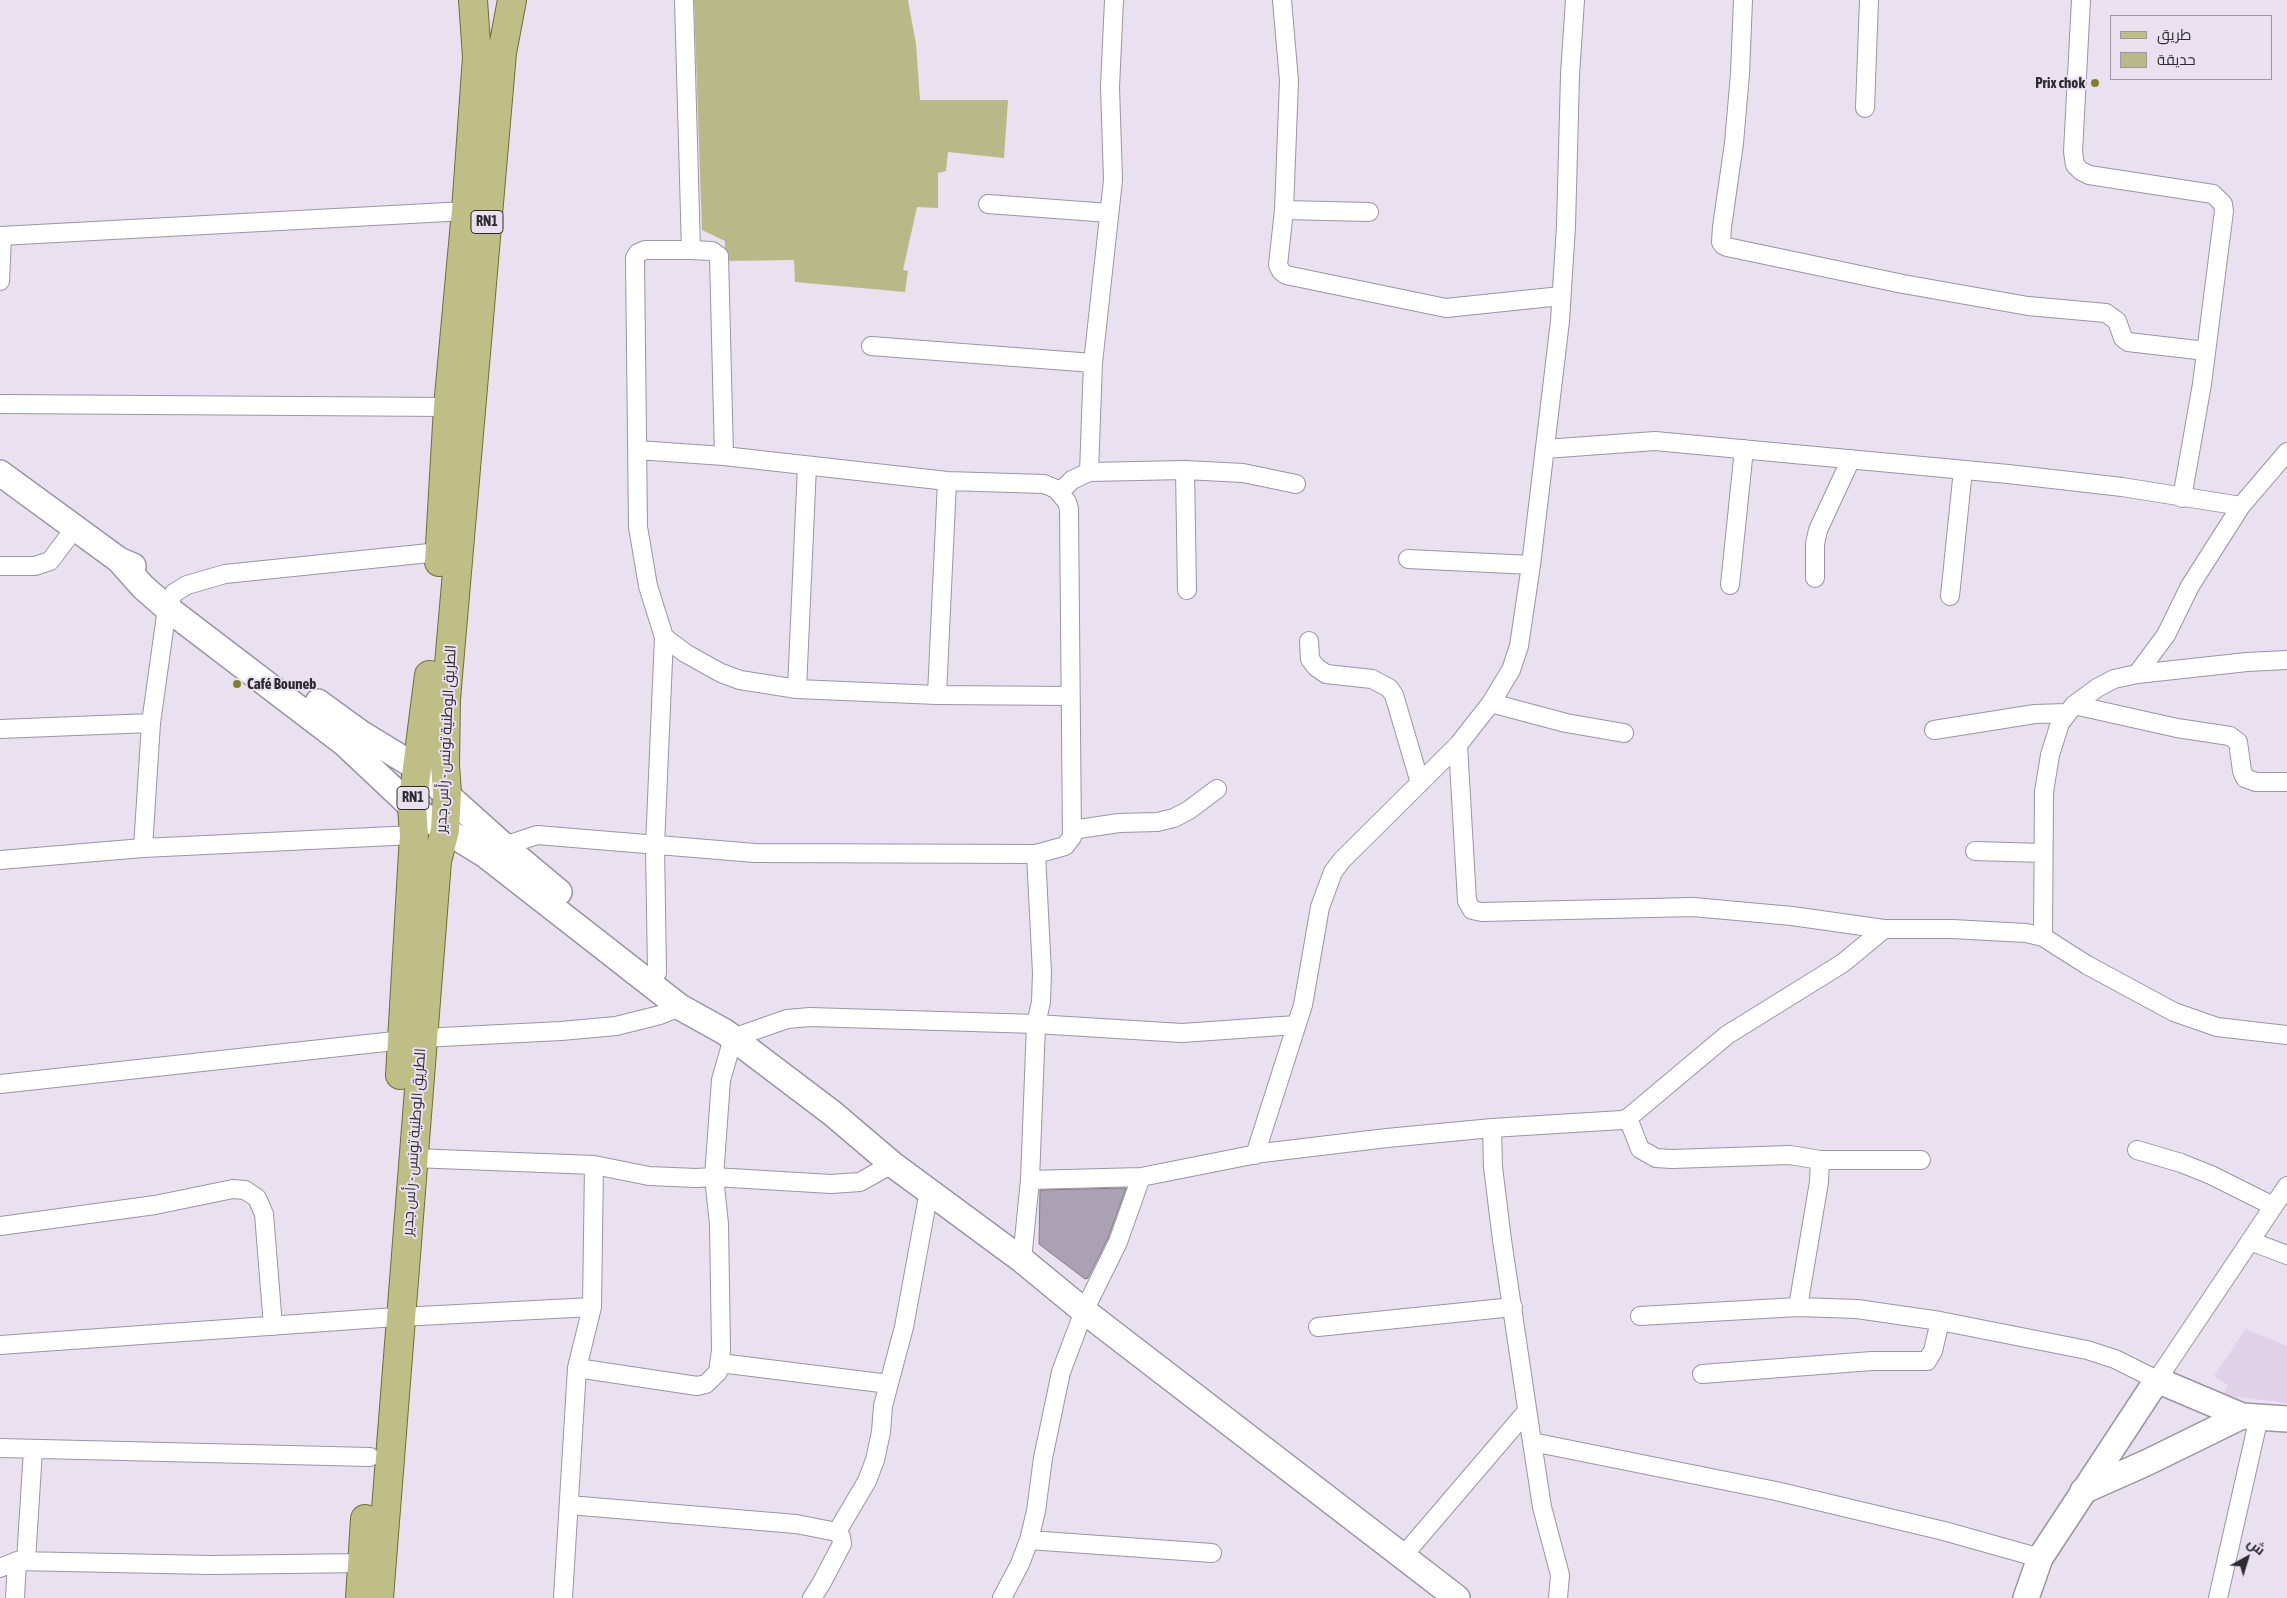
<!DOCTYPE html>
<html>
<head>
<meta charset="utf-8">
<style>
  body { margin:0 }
  #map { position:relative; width:2287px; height:1598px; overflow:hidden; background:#e9e0f0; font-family:"Asap Condensed",Cairo,sans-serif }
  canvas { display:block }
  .legend { position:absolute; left:2110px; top:15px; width:162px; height:65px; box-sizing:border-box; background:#e9e0f0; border:1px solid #9e97a3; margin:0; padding:6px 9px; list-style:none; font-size:15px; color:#2d2a30 }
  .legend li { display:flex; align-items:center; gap:10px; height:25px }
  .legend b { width:25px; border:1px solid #9e97a3 }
  .north { position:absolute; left:2222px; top:1533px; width:50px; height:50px; -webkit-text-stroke:4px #e9e0f0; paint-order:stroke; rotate:39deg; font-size:14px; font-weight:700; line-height:20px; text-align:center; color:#2d2a30 }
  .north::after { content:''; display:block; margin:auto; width:18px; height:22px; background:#2d2a30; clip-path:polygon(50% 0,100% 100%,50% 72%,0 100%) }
</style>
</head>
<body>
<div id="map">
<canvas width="2287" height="1598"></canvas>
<ul class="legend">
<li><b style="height:6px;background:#bfbe87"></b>طريق</li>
<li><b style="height:14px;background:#b9b988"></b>حديقة</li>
</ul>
<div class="north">ش</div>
</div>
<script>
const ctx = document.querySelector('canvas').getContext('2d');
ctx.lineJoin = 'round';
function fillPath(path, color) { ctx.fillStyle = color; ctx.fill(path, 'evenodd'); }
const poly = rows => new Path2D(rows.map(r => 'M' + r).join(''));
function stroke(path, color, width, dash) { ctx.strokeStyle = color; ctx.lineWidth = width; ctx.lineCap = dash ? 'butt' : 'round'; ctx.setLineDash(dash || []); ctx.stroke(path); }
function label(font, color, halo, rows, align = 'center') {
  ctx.font = font + ' "Asap Condensed",Cairo,sans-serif'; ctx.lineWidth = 4; ctx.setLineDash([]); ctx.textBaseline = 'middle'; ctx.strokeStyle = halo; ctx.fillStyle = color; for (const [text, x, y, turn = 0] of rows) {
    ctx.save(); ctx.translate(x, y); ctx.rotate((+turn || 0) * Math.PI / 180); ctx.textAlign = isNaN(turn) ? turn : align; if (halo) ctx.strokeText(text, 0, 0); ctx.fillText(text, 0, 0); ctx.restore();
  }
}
fillPath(poly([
  [2246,1329,2287,1346,2287,1403,2223,1395,2228,1385,2214,1376]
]), '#ded1e8');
fillPath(poly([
  [694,0,908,0,916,44,920,100,1008,100,1004,158,948,152,946,171,938,173,938,208,917,207,903,270,908,271,905,292,795,282,794,260,725,261,725,241,702,230]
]), '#b9b988');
const building = poly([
  [1126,1188,1108,1238,1088,1278,1085,1279,1039,1244,1040,1190,1126,1188]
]);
fillPath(building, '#aaa2b2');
stroke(building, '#827a89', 1);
const street = poly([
  [1282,0,1289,81,1284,210,1278,265,1281,271,1286,275,1446,308,1561,296],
  [1743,0,1740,74,1734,143,1722,227,1721,242,1723,245,1727,247,1903,284,2028,306,2106,313,2117,321,2123,338,2128,342,2206,351],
  [2081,0,2073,152,2075,165,2081,171,2089,175,2213,194,2223,204,2224,211,2202,384,2182,498],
  [1865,108,1869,0],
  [988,204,1109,213],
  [1284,210,1369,212],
  [0,236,466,211],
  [0,281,2,236],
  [871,346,1093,363],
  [0,404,448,407],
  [1545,449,1655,441,2008,474,2122,487,2241,506],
  [637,450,724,456,719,256,712,251,691,250],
  [724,456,947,481,1044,484,1056,489,1067,502,1069,509,1072,837,1065,846,1036,854,1042,973,1041,1002,1036,1024,1030,1180,1022,1260],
  [1185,470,1187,590],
  [1089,472,1185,470,1243,473,1296,484],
  [1060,492,1072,480,1089,472,1093,363,1113,180,1110,87,1114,0],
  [1408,559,1531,565],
  [0,566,35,566,50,561,75,528],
  [1815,578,1815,544,1818,530,1851,459],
  [1730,585,1744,449],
  [1950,596,1963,470],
  [664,637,648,586,638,527,635,258,638,253,645,250,691,250,684,0],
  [1309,641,1310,659,1316,667,1326,674,1372,679,1389,688,1394,695,1420,783],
  [2137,674,2247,662,2287,660],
  [797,689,807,466],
  [937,695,947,481],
  [1491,703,1566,723,1624,733],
  [2074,705,2177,728,2230,736,2238,742,2242,771,2245,778,2256,782,2287,782],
  [0,729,151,723],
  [1934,730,2035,714,2066,713],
  [1458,745,1467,901,1472,910,1482,912,1693,907,1792,916,1884,929],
  [1072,830,1119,823,1157,822,1174,818,1189,810,1217,789],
  [504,846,537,835,755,853,1036,854],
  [143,848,151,723,167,608,174,593,187,585,225,574,439,552],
  [1975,851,2043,853],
  [0,860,143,848,414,835],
  [2043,937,2044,792,2050,755,2060,723,2074,705,2097,688,2114,679,2137,674,2166,635,2190,586,2241,506,2287,452],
  [657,973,655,846,664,637,685,653,721,673,740,680,797,689,937,695,1070,696],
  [0,1084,422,1038,561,1031,616,1026,660,1015,680,1007],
  [1628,1118,1640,1149,1656,1158,1672,1159,1790,1155,1820,1160,1819,1182,1798,1307],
  [1492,1128,1493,1167,1502,1240,1532,1442],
  [2137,1150,2181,1163,2211,1175,2273,1206],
  [1255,1155,1303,1005,1320,907,1333,872,1342,860,1458,745,1491,703,1511,670,1519,646,1531,565,1560,321,1566,226,1570,75,1575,0],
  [413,1158,594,1165,649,1176,696,1178,714,1177,831,1184,860,1182,892,1164],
  [1820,1160,1921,1160],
  [1030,1180,1141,1177,1262,1153,1387,1138,1492,1128,1622,1120,1628,1118,1727,1035,1843,963,1884,929,1952,929,2026,933,2043,937,2087,965,2174,1012,2217,1027,2287,1035],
  [0,1226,155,1205,233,1189,245,1190,257,1198,264,1214,273,1326],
  [2250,1241,2287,1255],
  [1640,1316,1798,1307,1857,1309,1940,1321,2087,1350,2115,1359,2157,1380,2287,1186],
  [1318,1327,1513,1307],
  [0,1345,381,1318,592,1307],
  [720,1363,889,1384],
  [577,1368,697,1386,706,1384,718,1372,721,1350,719,1224,714,1177,721,1080,733,1038,787,1019,810,1017,1036,1024,1182,1033,1296,1025],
  [1702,1374,1872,1361,1927,1361,1933,1351,1940,1321],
  [0,1448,370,1457],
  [569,1505,796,1524,837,1532,841,1537,842,1544,821,1584,812,1598],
  [837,1532,867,1481,875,1460,881,1432,883,1406,904,1327,929,1191],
  [1029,1540,1212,1553],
  [1403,1556,1527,1411],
  [26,1561,33,1450],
  [0,1568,17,1561,210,1565,362,1563],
  [15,1598,17,1561],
  [563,1598,577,1368,592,1307,594,1165],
  [1002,1598,1020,1564,1029,1540,1036,1511,1043,1458,1061,1372,1084,1311,1118,1242,1141,1177],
  [1558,1598,1560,1575,1542,1507,1532,1442,1776,1491,1944,1531,2040,1558],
  [2218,1598,2259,1417]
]);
const secondary = poly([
  [0,473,119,560,133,566],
  [119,560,143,587,167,608,344,743,412,807,445,830,484,854,680,1007,725,1032,832,1113,892,1164,1022,1260,1084,1311,1457,1598],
  [318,702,362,734,416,767,504,846,559,892],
  [2083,1491,2146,1463,2242,1416],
  [2026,1598,2040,1558,2157,1380,2242,1416,2287,1419]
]);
const primary = poly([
  [439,562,448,407,466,211,477,57,473,0],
  [400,1075,414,835,412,807,429,675],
  [360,1598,365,1519],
  [379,1598,437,861,445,830,447,793,445,765,446,699,502,53,512,0]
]);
stroke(street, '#9c94a3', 20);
stroke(secondary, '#9c94a3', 28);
stroke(primary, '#716e35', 30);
stroke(street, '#fff', 18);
stroke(secondary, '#fff', 25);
stroke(primary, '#bfbe87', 28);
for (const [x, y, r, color] of [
  [2095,83,5,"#828028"],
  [237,684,5,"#828028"]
]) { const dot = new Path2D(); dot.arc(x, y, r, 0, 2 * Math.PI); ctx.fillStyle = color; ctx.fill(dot); stroke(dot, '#e9e0f0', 2); }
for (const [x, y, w] of [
  [487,222,32],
  [413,798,32]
]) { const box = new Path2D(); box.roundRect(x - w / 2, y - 11.5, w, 23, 4); ctx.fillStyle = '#e9e0f0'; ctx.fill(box); stroke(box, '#2d2a30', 1); }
label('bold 14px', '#2d2a30', null, [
  ["RN1",487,222],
  ["RN1",413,798]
]);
label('bold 15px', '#2d2a30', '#e9e0f0', [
  ["Prix chok",2085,83],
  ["Café Bouneb",247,684,"left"]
], 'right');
label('15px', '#2d2a30', '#e9e0f0', [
  ["الطريق الوطنية تونس - رأس جدير",446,739,-87],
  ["الطريق الوطنية تونس - رأس جدير",414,1142,-86]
]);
</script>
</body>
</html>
